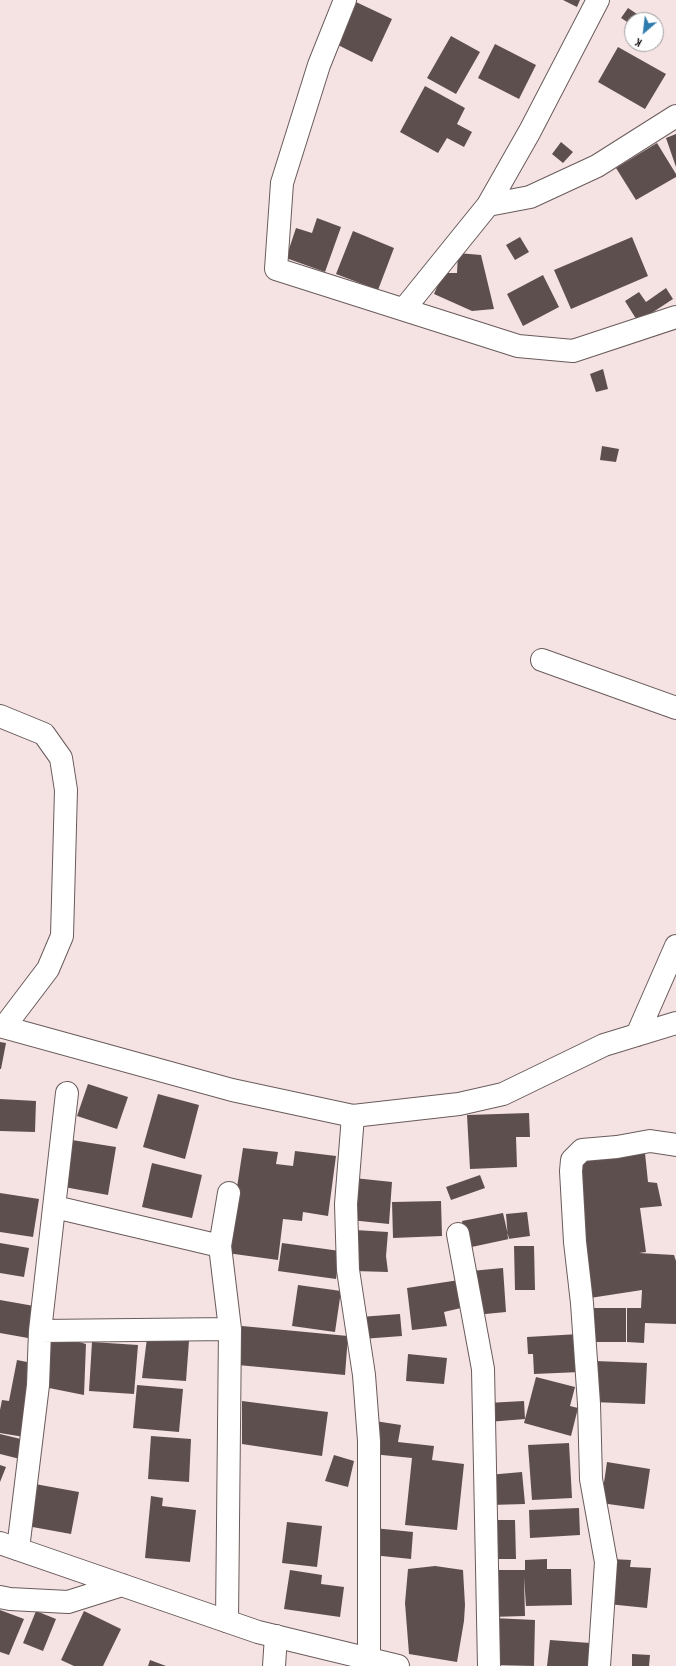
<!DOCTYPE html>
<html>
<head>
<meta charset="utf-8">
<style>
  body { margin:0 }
  #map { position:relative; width:676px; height:1666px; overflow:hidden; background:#f5e3e4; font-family:"Sofia Sans Condensed",sans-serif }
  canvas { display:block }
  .north { position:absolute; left:624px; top:12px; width:40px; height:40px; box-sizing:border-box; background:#fff; border:1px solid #a09e9e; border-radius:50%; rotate:208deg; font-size:11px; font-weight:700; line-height:16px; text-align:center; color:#120c0c }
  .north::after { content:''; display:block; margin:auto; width:14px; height:18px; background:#2f7bae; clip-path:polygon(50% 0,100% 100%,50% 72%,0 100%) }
</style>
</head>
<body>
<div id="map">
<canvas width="676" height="1666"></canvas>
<div class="north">K</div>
</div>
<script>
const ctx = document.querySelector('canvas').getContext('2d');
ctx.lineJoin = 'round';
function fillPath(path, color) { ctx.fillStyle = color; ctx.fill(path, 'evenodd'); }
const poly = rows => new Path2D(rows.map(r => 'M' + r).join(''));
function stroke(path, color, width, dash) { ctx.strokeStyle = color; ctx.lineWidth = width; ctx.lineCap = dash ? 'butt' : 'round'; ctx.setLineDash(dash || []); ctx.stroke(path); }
fillPath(poly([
  [563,0,580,0,577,7],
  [356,2,392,19,372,62,336,44],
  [628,8,640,16,637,20,632,20,632,25,621,18],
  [451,36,480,52,456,94,427,78],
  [495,44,536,65,519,99,478,78],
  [618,47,666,74,645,109,598,82],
  [425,86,465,108,457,124,472,132,464,147,447,138,438,153,400,132],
  [676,134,676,167,666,138],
  [561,142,573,152,563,163,552,154],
  [657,143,676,174,676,177,636,200,616,168],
  [317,218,341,227,325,272,286,258,296,228,312,233],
  [353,231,394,248,378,290,336,274],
  [520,237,529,252,515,260,506,245],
  [632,237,648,276,571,309,554,270],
  [458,253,481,255,494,309,472,311,434,294,443,273,457,273],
  [543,275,559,307,523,326,507,294],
  [666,288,673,299,638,322,625,301,639,292,646,302],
  [603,369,608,389,596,392,590,374],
  [602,446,619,449,616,462,600,460],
  [0,1042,6,1043,1,1069,0,1069],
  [88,1084,128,1097,117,1129,77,1116],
  [158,1094,199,1105,185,1159,143,1147],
  [0,1099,36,1101,35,1132,0,1131],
  [529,1113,530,1137,516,1137,517,1167,470,1169,467,1115],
  [72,1140,116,1147,108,1195,64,1187],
  [243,1148,278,1152,276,1164,293,1166,295,1151,336,1156,328,1216,303,1212,302,1221,283,1219,278,1260,227,1253],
  [645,1153,648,1182,657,1183,662,1206,640,1208,646,1252,639,1253,674,1255,676,1261,676,1324,645,1323,644,1343,627,1342,627,1308,641,1308,642,1290,590,1298,577,1160],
  [152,1163,202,1175,192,1218,142,1207],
  [480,1175,485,1188,451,1200,446,1187],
  [354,1178,392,1182,389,1224,350,1220],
  [0,1193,39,1199,33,1237,0,1232],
  [441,1201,442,1236,393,1238,392,1202],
  [527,1212,530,1236,508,1239,506,1214],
  [503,1213,509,1239,467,1248,462,1221],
  [355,1230,388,1232,386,1256,388,1272,354,1271],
  [0,1243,29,1248,24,1277,0,1273],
  [282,1243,340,1251,336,1279,278,1271],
  [514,1246,534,1246,535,1290,515,1290],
  [503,1268,506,1312,475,1315,471,1271],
  [459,1280,461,1308,444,1312,447,1326,412,1330,407,1288],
  [298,1285,341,1291,335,1332,292,1326],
  [0,1300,34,1306,28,1338,0,1333],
  [593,1308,626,1308,626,1342,593,1342],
  [400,1314,402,1336,362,1339,360,1317],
  [242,1326,348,1336,345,1375,238,1365],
  [50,1334,86,1344,84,1395,39,1386],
  [579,1334,580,1372,534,1374,533,1354,528,1354,527,1337],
  [147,1338,189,1341,186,1381,142,1378],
  [92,1342,138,1345,134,1394,89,1391],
  [408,1354,447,1358,444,1384,406,1381],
  [17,1360,37,1364,24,1437,0,1433,0,1410,2,1400,9,1401],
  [595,1361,647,1363,645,1404,592,1402],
  [536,1377,575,1387,570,1406,578,1408,571,1436,524,1423],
  [137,1385,183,1389,179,1432,133,1428],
  [242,1401,328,1412,322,1456,242,1444],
  [524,1401,525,1419,488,1422,487,1403],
  [375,1421,401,1425,398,1442,434,1446,432,1460,464,1464,457,1530,405,1525,412,1458,372,1454],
  [0,1434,29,1441,24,1460,0,1454],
  [151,1436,191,1439,189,1482,148,1479],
  [569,1443,572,1498,532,1500,528,1445],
  [334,1455,354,1461,348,1487,325,1481],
  [607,1462,650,1469,644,1509,601,1503],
  [0,1465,6,1467,0,1482],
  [522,1472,525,1504,490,1505,488,1475],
  [35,1484,79,1492,71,1534,27,1526],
  [151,1496,163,1498,162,1506,196,1510,190,1562,145,1558],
  [579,1508,580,1535,530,1538,529,1510],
  [492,1520,515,1520,516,1559,493,1559],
  [287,1522,322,1526,317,1567,282,1563],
  [374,1528,413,1532,411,1559,372,1555],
  [547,1559,547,1569,571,1569,572,1605,526,1606,524,1577,525,1616,490,1617,489,1570,525,1570,525,1560],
  [611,1559,631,1560,630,1567,651,1568,647,1608,608,1604],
  [435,1566,463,1570,465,1605,464,1621,457,1662,409,1654,405,1603,408,1569],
  [290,1570,322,1575,321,1584,344,1587,340,1617,284,1609],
  [0,1610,24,1619,9,1655,0,1652],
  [36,1611,56,1619,43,1651,23,1643],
  [84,1611,121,1629,103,1666,74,1666,61,1660],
  [493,1618,535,1620,534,1666,492,1665],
  [550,1640,590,1643,588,1666,547,1666],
  [632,1654,650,1655,649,1666,632,1666],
  [150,1660,166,1666,148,1666]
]), '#5e4f4f');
const street = poly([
  [345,0,319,65,282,183,276,269,518,346,573,351,676,317],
  [488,205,530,197,597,166,676,116],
  [404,309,488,205,530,131,598,0],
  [542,660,676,708],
  [0,716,44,734,61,758,66,790,62,936,48,969,4,1027],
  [0,1026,232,1090,353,1116,459,1104,503,1094,604,1045,676,1023],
  [637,1035,676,946],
  [353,1116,346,1204,348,1270,364,1375,369,1441,369,1659],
  [55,1207,220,1246],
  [458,1234,483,1369,489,1666],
  [40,1331,230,1329],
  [18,1549,38,1385,40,1331,67,1093],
  [227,1621,230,1329,220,1246,229,1193],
  [274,1666,276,1636],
  [599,1666,606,1562,591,1479,589,1404,582,1303,575,1242,571,1171,572,1160,582,1150,617,1147,650,1141,676,1145]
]);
const secondary = poly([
  [0,1543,258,1632,398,1666],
  [0,1597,10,1599,68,1602,122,1585]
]);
stroke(street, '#6a5b5b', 24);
stroke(secondary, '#6a5b5b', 24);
stroke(street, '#fff', 22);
stroke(secondary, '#fff', 22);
</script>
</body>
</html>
